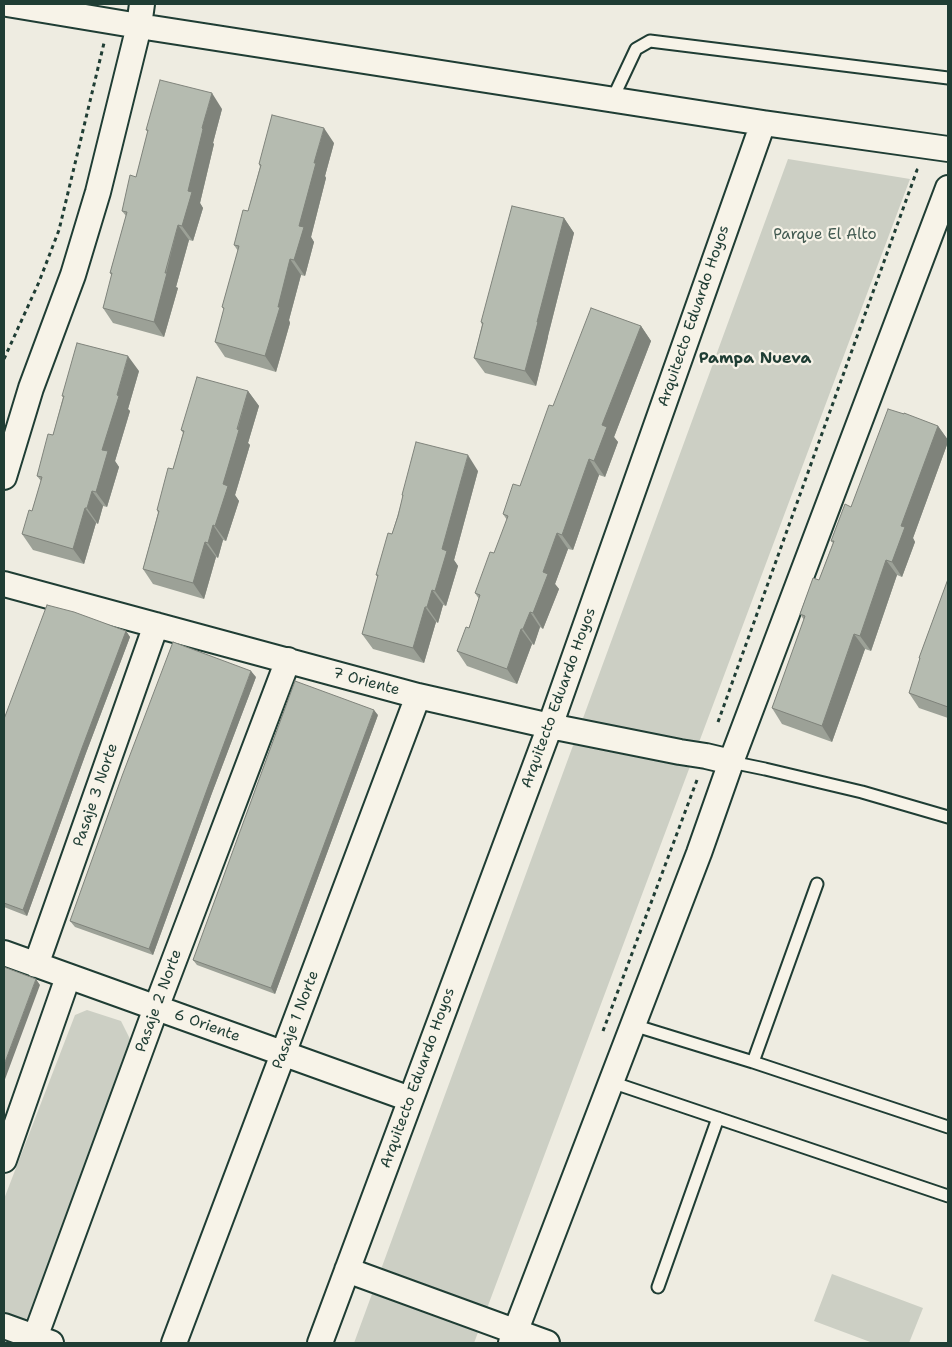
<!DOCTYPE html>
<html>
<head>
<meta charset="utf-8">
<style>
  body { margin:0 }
  #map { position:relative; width:952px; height:1347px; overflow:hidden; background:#eeece1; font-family:"Shantell Sans",sans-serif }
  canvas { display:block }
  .frame { position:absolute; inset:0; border:5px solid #1f3d34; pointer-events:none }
</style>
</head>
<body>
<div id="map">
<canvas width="952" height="1347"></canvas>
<div class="frame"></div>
</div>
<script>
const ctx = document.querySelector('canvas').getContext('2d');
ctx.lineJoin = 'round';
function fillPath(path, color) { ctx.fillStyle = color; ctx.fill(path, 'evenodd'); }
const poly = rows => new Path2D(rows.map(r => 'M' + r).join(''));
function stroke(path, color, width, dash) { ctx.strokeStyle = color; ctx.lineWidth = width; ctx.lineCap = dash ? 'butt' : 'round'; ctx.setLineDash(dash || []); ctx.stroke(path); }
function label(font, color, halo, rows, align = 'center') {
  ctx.font = font + ' "Shantell Sans",sans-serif'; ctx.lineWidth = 4.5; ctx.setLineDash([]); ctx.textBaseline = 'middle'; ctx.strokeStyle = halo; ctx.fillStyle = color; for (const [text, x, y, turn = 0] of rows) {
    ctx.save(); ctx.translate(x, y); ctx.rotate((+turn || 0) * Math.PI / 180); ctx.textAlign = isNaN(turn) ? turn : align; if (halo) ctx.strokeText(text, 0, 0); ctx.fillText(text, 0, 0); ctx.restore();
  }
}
fillPath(poly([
  [788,159,910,179,474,1343,354,1343],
  [87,1010,121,1021,130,1039,30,1316,20,1324,4,1319,4,1199,75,1015],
  [832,1274,923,1308,909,1343,873,1343,814,1321]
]), '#cccfc4');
const service = poly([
  [612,100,636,49,650,41,948,78],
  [731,762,765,769,862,792,948,817],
  [633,1025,753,1062,948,1127],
  [753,1062,817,884],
  [611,1082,948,1196],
  [658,1287,718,1118]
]);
const minor = poly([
  [7,4,139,26,763,123,948,149],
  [4,477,31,388,73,275,98,192,139,26,142,4],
  [4,584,418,696,550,726,680,752,706,756,731,762],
  [4,953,410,1099],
  [36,965,156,625],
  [4,1160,68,977],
  [347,1270,547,1343],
  [4,1326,51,1343],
  [33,1343,156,1008,288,660],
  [174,1343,418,696],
  [320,1343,550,726,763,123],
  [511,1343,699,853,731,762,948,188]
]);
stroke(service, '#1f3d34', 15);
stroke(minor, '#1f3d34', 28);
stroke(poly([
  [4,359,39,282,59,230,104,43],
  [718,722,917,170,915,169],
  [603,1031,697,780]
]), '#1f3d34', 3, [4, 4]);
stroke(service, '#f7f3e8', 11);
stroke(minor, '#f7f3e8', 24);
fillPath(poly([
  [222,109,213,143,214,144,200,203,203,208,193,241,189,240,176,287,178,288,164,337,113,323,103,308,112,276,110,273,126,216,122,211,136,177,148,132,146,130],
  [334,143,325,176,326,178,311,237,314,242,305,276,301,275,289,320,290,323,276,372,225,357,215,342,224,310,222,307,238,251,234,245,248,211,260,167,259,164],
  [564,218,574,233,548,336,548,337,536,386,485,373,474,358,482,325,481,322],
  [641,326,651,341,614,437,618,442,605,477,599,475,573,550,568,549,555,584,559,589,543,629,540,627,534,645,532,644,517,684,467,666,457,651,469,628,479,599,475,593,494,553,507,520,503,514,520,486,553,406],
  [139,371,128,409,130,411,115,461,119,467,107,507,103,506,98,524,96,523,84,564,33,550,22,534,32,511,41,481,37,476,53,435,63,397,62,396],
  [248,391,259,406,248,443,250,445,235,495,239,501,226,541,223,540,218,558,216,557,204,599,153,584,143,569,158,513,157,510,173,469,183,433,181,430],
  [938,426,948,440,948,442,913,538,915,542,902,577,897,575,871,651,865,649,832,742,782,724,772,708,804,620,800,614,819,580,833,543,831,541,851,507],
  [478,471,454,560,458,566,446,606,443,605,438,623,436,622,424,663,373,649,362,634,378,577,376,575,392,534,403,497,402,495],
  [948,579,948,718,919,708,909,693,920,659,919,658],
  [126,631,130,637,86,753,27,916,4,907,4,719],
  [256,677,212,793,153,955,75,927,70,921],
  [378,715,275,994,197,965,193,960]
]), '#9ca197');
fillPath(poly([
  [212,93,222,109,213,143,214,144,200,203,203,208,193,241,182,226,188,191,202,128],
  [324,128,334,143,325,176,326,178,311,237,314,242,305,276,294,260,299,226,314,163],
  [564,218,574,233,548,336,548,337,536,386,525,371,537,322],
  [178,225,189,240,176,287,178,288,164,337,154,322],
  [290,259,301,275,289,320,290,323,276,372,265,356],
  [641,326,651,341,614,437,618,442,605,477,594,461,602,425],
  [128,356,139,371,128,409,130,411,115,461,119,467,107,507,96,492,102,450],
  [248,391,259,406,248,443,250,445,235,495,239,501,226,541,215,526,223,484],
  [938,426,948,440,948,442,913,538,915,542,902,577,892,562,901,526],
  [468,455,478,471,454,560,458,566,446,606,435,591,442,549],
  [589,459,599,475,573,550,562,535],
  [92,491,103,506,98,524,87,508],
  [85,508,96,523,84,564,73,549],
  [213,525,223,540,218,558,208,543],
  [557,533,568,549,555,584,559,589,543,629,533,613,543,572],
  [205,542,216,557,204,599,193,583],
  [886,560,897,575,871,651,860,636],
  [432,590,443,605,438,623,427,607],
  [425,607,436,622,424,663,413,648],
  [530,612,540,627,534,645,523,629],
  [521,629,532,644,517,684,507,669],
  [126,631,130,637,86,753,27,916,23,910,82,748],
  [854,634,865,649,832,742,822,726],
  [251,671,256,677,212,793,153,955,149,949,208,787],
  [374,710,378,715,275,994,271,988],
  [36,979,40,985,4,1082,4,1065]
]), '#7f837b');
const building = poly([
  [160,80,212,93,202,128,203,129,188,191,192,192,182,226,178,225,165,273,167,273,154,322,103,308,112,273,110,273,127,212,122,211,130,175,136,177,148,130,146,130,160,80],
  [272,115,324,128,314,163,316,163,299,226,304,227,294,260,290,259,278,307,280,307,265,356,215,342,224,308,222,307,239,246,234,245,243,210,248,211,261,165,259,164,272,115],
  [512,206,564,218,537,322,538,322,525,371,474,358,483,323,481,322,512,206],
  [591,308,641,326,602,425,607,427,594,461,589,459,562,535,557,533,543,572,548,574,533,613,530,612,523,629,521,629,507,669,457,651,466,627,469,628,480,595,475,593,490,552,494,553,508,516,503,514,513,484,520,486,549,405,553,406,591,308],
  [77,343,128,356,117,395,119,396,102,450,108,451,96,492,92,491,87,508,85,508,73,549,22,534,29,510,32,511,42,477,37,476,48,434,53,435,58,417,64,396,62,396,77,343],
  [197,377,248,391,237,429,239,430,223,484,228,486,215,526,213,525,208,543,205,542,193,583,143,569,159,511,157,510,168,468,173,469,184,431,181,430,197,377],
  [888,409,904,414,904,413,938,426,901,526,905,527,892,562,886,560,860,636,854,634,822,726,772,708,805,616,800,614,813,578,819,580,834,541,831,541,845,504,851,507,888,409],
  [416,442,468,455,442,549,447,551,435,591,432,590,427,607,425,607,413,648,362,634,378,575,376,575,388,533,392,534,398,516,403,495,402,495,416,442],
  [948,579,948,707,909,693,920,658,919,658,948,579],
  [47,605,74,612,126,631,82,748,23,910,4,903,4,719,47,605],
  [173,642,251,671,208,787,149,949,70,921,122,776,173,642],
  [295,681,374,710,271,988,193,960,295,681],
  [4,967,36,979,4,1065,4,967]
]);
fillPath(building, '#b5bbb0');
stroke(building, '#7f837b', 1);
label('15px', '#425a51', '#f7f3e8', [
  ["Parque El Alto",825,235]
]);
label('15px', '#1f3d34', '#f7f3e8', [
  ["Arquitecto Eduardo Hoyos",694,316,-71],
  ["7 Oriente",366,682,15],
  ["Arquitecto Eduardo Hoyos",559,698,-70],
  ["Pasaje 3 Norte",96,795,-71],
  ["Pasaje 2 Norte",159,1001,-70],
  ["Pasaje 1 Norte",296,1020,-69],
  ["6 Oriente",207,1026,20],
  ["Arquitecto Eduardo Hoyos",418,1078,-70]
]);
label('bold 16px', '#1f3d34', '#f7f3e8', [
  ["Pampa Nueva",755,359]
]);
</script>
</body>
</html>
